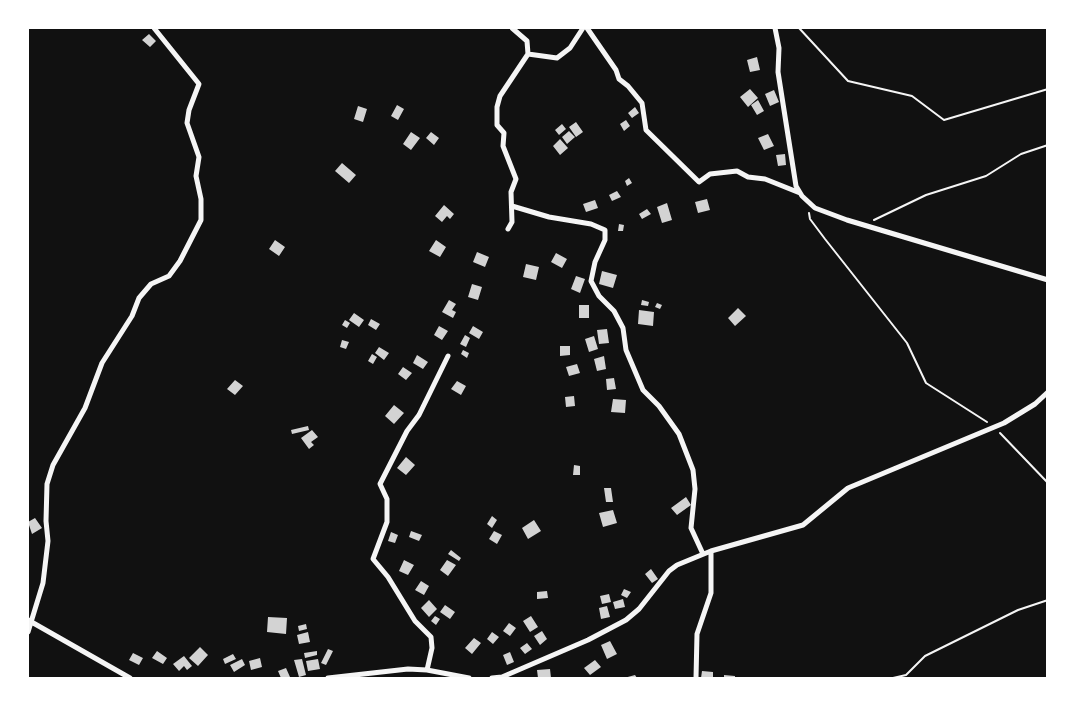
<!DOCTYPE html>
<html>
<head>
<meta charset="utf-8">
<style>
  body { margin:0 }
  #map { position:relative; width:1075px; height:706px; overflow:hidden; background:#111; font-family:"Open Sans",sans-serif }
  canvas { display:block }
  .frame { position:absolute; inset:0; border:29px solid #fff; pointer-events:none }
</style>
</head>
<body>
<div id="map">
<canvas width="1075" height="706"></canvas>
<div class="frame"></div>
</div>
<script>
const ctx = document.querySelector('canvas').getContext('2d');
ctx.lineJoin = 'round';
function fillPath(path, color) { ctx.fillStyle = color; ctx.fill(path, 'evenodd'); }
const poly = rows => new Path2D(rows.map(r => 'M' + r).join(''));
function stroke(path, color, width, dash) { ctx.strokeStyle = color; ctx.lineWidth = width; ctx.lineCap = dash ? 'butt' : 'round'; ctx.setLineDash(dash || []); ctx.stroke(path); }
fillPath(poly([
  [149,34,156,41,150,47,142,40],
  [757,57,760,70,750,72,747,60],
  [750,89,758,98,748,107,740,97],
  [774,90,779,102,770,106,765,94],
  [758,100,764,111,757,115,751,105],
  [397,105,404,109,398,120,391,116],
  [358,106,367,109,363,122,354,119],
  [635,107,639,113,632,118,628,113],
  [626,120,630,126,624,131,620,124],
  [576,122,583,132,576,137,569,127],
  [562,124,566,129,559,135,555,130],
  [569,131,575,137,567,144,562,137],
  [411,132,420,138,411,150,403,144],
  [431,132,439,138,434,145,426,138],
  [768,134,774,146,764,150,758,138],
  [560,139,568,148,560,155,553,146],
  [785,154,786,165,778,166,776,155],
  [342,163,356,175,349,183,335,171],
  [629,178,632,183,627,186,625,181],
  [617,191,621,197,612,201,609,195],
  [707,199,710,210,698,213,695,202],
  [595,200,598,208,586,212,583,204],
  [667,203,672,220,662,223,657,207],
  [444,205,454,214,450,219,447,216,442,222,435,216],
  [647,209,651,214,642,219,639,214],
  [619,224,624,225,623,231,618,231],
  [275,240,285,247,279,256,269,249],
  [436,240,446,247,440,257,429,251],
  [477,252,489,257,485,267,473,262],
  [556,253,567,259,562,268,551,262],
  [526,264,539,267,536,280,523,277],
  [602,271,617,275,613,288,599,284],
  [576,276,585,279,580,293,571,289],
  [472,284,482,287,478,300,468,297],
  [449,300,456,304,452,310,456,312,453,318,442,312],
  [642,300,649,302,648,306,641,305],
  [657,303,662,305,660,309,655,307],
  [579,305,589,305,589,318,579,318],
  [738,308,746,316,735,326,728,318],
  [639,310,654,312,653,326,638,324],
  [354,313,364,320,359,327,349,320],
  [371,319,380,324,376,330,368,325],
  [345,320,350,323,347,328,342,325],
  [439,326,448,331,442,340,434,335],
  [473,326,483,332,479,339,469,333],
  [607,329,609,343,599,344,597,330],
  [465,335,470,338,466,347,460,344],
  [594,336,598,349,589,352,585,339],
  [342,340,349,342,346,349,340,347],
  [560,346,570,346,570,355,560,356],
  [379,347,389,353,384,360,375,353],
  [463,350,469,353,467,358,461,354],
  [372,354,377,357,373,364,368,361],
  [417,355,428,362,423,369,413,363],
  [604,356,606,369,597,371,594,359],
  [577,364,580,373,569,376,566,367],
  [403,367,412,373,406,380,398,374],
  [614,378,616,389,607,390,606,379],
  [235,380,243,386,235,395,227,389],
  [457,381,466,386,461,395,451,389],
  [574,396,575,406,566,407,565,397],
  [613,399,626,400,625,413,611,412],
  [394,405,404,413,394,424,385,416],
  [308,426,309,430,292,434,291,430],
  [312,430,318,437,311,442,314,445,309,449,301,438],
  [406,457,415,465,406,475,397,468],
  [574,465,580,466,580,475,573,475],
  [604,488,611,488,613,502,606,502],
  [686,497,691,505,677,515,671,508],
  [613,510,617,523,603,527,599,513],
  [492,516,497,520,492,528,487,524],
  [35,518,42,528,32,534,28,522],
  [534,520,541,531,528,539,522,528],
  [411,531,422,535,419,541,409,537],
  [494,531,502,535,497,544,489,539],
  [391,532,398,535,395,543,388,541],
  [451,550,461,558,459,561,448,554],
  [404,560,414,565,408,575,399,571],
  [447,560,456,565,448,576,440,570],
  [651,569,658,579,652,583,645,574],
  [421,581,429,586,424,595,415,590],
  [624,589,631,592,627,598,621,595],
  [547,591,548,598,537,599,537,592],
  [609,594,611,602,602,604,600,596],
  [623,599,625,607,615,609,613,602],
  [429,600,437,609,429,617,421,608],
  [445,605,455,612,450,619,440,612],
  [607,606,610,617,601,619,599,608],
  [435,616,440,619,436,625,431,621],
  [531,616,538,627,530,632,523,621],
  [268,617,287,618,286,634,267,632],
  [509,623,516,628,510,636,503,631],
  [306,624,307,629,299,631,298,626],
  [542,631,547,639,540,645,534,636],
  [308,632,310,642,299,644,297,635],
  [492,632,499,637,493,644,487,639],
  [474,638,481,643,472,654,465,648],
  [610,641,617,654,607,659,601,645],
  [527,643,532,649,525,654,520,648],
  [200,647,208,655,198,666,189,658],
  [328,649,333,651,326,665,321,663],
  [157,651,167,658,163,664,152,658],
  [317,651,317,655,305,658,304,653],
  [510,652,514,662,507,665,503,655],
  [133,653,143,658,139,665,129,660],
  [233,654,236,659,225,664,223,659],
  [184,656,192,666,187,670,184,666,179,671,173,664],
  [260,658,262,667,251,670,249,661],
  [242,659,245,665,234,672,230,665],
  [302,659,306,675,299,677,294,660],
  [318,659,320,669,308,671,306,661],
  [595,660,601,667,590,675,584,668],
  [286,668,290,677,281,678,278,671],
  [550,669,551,678,538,678,537,670],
  [702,671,713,672,713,678,701,678],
  [635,675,637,678,624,678],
  [724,675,735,676,735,678,724,678]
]), '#d3d3d3');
stroke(poly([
  [799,28,848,81,912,96,944,120,1048,89],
  [809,213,810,219,825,239,907,343,926,383,987,422],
  [874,220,926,195,986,176,1021,154,1048,145],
  [1000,433,1048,483],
  [893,678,906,675,925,656,1018,610,1048,600]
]), '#f5f5f5', 2);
stroke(poly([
  [512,28,527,41,528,54],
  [587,28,616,70,619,79,628,86,642,103,646,130,699,182,710,174,737,171,748,177,765,179,800,193],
  [775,28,779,48,778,72,796,186,802,196,815,208,847,220,1048,280],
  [512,206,549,217,591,224,605,230,605,240,595,262,591,281,599,296,614,311,623,328,626,350,643,390,659,406,679,434,693,470,695,489,691,528,703,554],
  [508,229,512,222,511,192,516,179,503,146,504,133,497,125,497,107,500,96,528,54,557,58,570,48,583,28],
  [28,620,130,678],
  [28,632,43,583,48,541,46,521,47,484,53,465,85,408,102,363,132,316,139,298,151,284,169,276,180,261,201,220,201,199,196,176,199,157,187,123,189,110,199,84,154,28],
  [427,670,432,648,431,637,415,621,388,577,373,559,387,522,387,499,380,484,407,431,419,415,448,356],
  [328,678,408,669,427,670,469,678],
  [492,678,502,677,588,640,626,620,639,609,669,571,677,565,711,551,803,525,848,488,1004,423,1035,404,1048,392],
  [696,678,697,634,711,593,711,551]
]), '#f5f5f5', 5);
</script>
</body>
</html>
